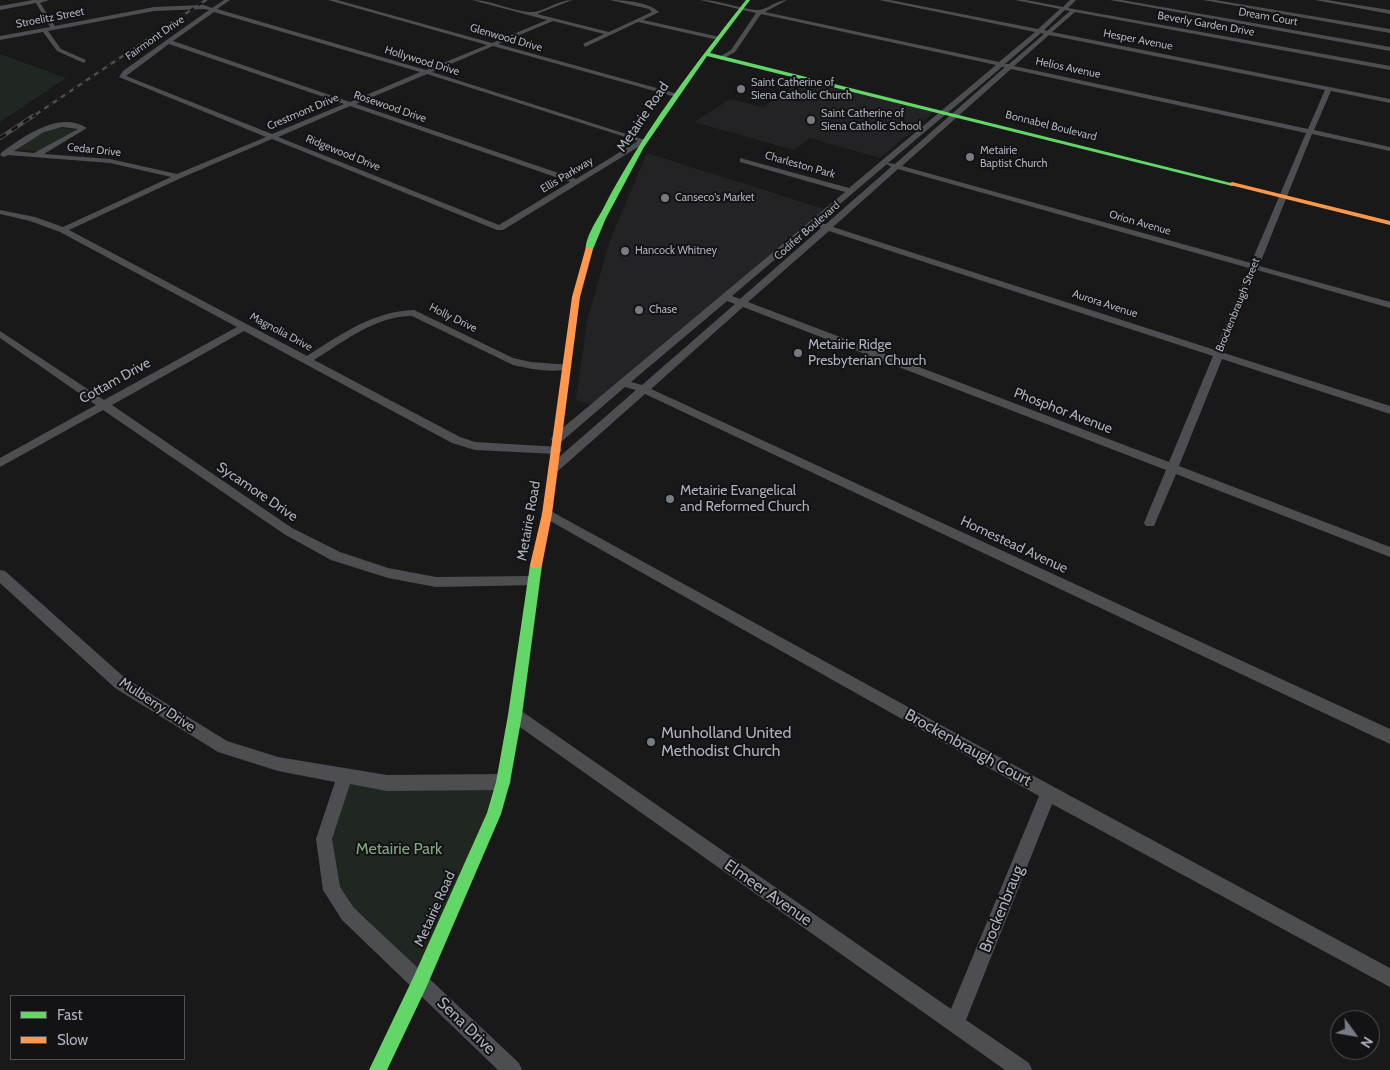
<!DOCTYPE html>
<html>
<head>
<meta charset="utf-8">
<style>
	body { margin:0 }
	#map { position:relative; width:1390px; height:1070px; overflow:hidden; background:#191919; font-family:Cabin,sans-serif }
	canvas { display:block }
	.legend { position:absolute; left:10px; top:995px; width:175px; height:65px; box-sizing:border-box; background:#131315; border:1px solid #4f5257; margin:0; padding:6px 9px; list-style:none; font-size:15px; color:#aab0ba }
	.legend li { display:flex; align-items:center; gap:10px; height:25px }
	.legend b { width:25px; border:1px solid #4f5257 }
	.north { position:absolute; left:1330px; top:1010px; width:50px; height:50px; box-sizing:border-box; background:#131315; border:1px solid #4f5257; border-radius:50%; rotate:122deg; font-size:14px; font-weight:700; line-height:20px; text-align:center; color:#aab0ba }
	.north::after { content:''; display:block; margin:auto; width:18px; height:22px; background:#777b82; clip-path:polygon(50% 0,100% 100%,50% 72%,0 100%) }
</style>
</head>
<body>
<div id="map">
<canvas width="1390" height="1070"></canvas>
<ul class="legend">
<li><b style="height:6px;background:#63d668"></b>Fast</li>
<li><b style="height:6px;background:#ff974d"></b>Slow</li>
</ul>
<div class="north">N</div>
</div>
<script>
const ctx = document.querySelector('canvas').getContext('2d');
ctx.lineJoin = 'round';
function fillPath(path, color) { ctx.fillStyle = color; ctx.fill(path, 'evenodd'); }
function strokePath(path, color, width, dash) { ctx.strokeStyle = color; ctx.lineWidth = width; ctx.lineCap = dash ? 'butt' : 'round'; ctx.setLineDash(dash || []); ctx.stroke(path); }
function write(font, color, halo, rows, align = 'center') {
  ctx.font = font + ' Cabin,sans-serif'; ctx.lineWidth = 4; ctx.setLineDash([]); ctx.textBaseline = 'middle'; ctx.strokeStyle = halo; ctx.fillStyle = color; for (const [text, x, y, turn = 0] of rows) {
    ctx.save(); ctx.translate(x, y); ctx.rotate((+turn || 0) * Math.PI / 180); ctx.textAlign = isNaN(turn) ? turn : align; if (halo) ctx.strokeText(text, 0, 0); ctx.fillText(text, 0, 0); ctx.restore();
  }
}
fillPath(new Path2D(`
	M 803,80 L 934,112 L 880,158 L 810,138 L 794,150 L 694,122 L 730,99 L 763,107 Z
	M 647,153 L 824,209 L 595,402 L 587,404 L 576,400 L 587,321 L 610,240 Z`), '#232325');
fillPath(new Path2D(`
	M 0,54 L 66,78 L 0,122 Z
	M 54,127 L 78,130 L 41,151 L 13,150 Z
	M 345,776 L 503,782 L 420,982 L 367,919 L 337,897 L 324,839 Z`), '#1f2720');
fillPath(new Path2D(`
	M 33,0 L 49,0 L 40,3 L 55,26 L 154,7 L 204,5 L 212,8 L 224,0 L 230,0 L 217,9 L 426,70 L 487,45 L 328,0 L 337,0 L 492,43 L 547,20 L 472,0 C 492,0 511,11 530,12 C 543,13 557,0 572,0 L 537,14 L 609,32 L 652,12 L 649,9 L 610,0 C 625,0 648,2 659,12 L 643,20 L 720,37 L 718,40 L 638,22 L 585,47 L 583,44 L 604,34 L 553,21 L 498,44 L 678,94 L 678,96 L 676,97 L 493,46 L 432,72 L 648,141 L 503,230 L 497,230 L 272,139 L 181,178 L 69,230 L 307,356 C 340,335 373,311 414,310 L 513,358 L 531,362 L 570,365 L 570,369 C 552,373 530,369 513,365 L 412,316 C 375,316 345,341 314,360 L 460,437 L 475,442 L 560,447 L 562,450 L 560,453 L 556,454 L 475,450 L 452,443 L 244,331 L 112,405 L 292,528 L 340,552 L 388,568 L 436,577 L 533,576 L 538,577 L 540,581 L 538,585 L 436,587 L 388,578 L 331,560 L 284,534 L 103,410 L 0,467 L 0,458 L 96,405 L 0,338 L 0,331 L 104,400 L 237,327 L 60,232 L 30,221 L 0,214 L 0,210 L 35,217 L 63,227 L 171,177 L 110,163 L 8,155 L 4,157 L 0,155 L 1,153 C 23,137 59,110 87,128 L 44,154 L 110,159 L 177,174 L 266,137 L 119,77 L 123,71 L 209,10 L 204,9 L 154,11 L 48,31 L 61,49 L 86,60 L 84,63 L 57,51 L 43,32 L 0,40 L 0,36 L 50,27 L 36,3 L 0,10 L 0,6 ZM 214,12 L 420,72 L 350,102 L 173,41 ZM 169,44 L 344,104 L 272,134 L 126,76 ZM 427,74 L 638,141 L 576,179 L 356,104 ZM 350,106 L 570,182 L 499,225 L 278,137 ZM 62,127 L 78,129 L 34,153 L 14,151 L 44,132 Z
	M 700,0 C 720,0 737,8 756,10 C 766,11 776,0 787,0 L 765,12 L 999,62 L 1035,32 L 879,0 L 890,0 L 1038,29 L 1060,9 L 1015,0 L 1026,0 L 1063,7 L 1070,0 L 1076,0 L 1068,8 L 1390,66 L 1390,70 L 1075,12 L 1052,32 L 1390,99 L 1390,103 L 1331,91 L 1314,130 L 1390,147 L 1390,151 L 1312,134 L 1259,266 L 1390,302 L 1390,308 L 1257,270 L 1224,353 L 1390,406 L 1390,414 L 1222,359 L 1179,466 L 1390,547 L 1390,557 L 1176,474 L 1154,526 L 1146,526 L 1144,523 L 1166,470 L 743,307 L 651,389 L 1390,729 L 1390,744 L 645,394 L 558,471 L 550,471 L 548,468 L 550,465 L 636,390 L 625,387 L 561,442 L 553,442 L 551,439 L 553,436 L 845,192 L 740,162 L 740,158 L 849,188 L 996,65 L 761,14 L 735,52 L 721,60 L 719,57 L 731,50 L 756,13 ZM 1065,10 L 1070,11 L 1047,31 L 1044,30 ZM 1041,33 L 1044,34 L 1009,64 L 1005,64 ZM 1049,35 L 1325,90 L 1308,129 L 1014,66 ZM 1002,67 L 1005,67 L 895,164 L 888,163 ZM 1011,69 L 1306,133 L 1251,263 L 902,166 ZM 887,164 L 891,167 L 826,224 L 820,224 L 819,226 L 821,228 L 740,299 L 732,296 ZM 898,169 L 1249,268 L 1215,350 L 833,227 ZM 829,231 L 1213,356 L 1169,462 L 748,302 ZM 727,301 L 735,304 L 642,385 L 631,382 Z
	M 1110,0 L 1122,0 L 1390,47 L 1390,51 Z
	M 1203,0 L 1215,0 L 1390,29 L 1390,33 Z
	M 1315,0 L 1327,0 L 1390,10 L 1390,14 Z
	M 547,509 L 1054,787 L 1390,968 L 1390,987 L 1052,804 L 966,1020 L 1029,1063 L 1032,1070 L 1005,1070 L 510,720 L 508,715 L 510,710 L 515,708 L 520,710 L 951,1009 L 1039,796 L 543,517 L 541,514 L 543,511 Z
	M 0,570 L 5,571 L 125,678 L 227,741 L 278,757 L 387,775 L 503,774 L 509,777 L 511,782 L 509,787 L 503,790 L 387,791 L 350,784 L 332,839 L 340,887 L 354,908 L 519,1063 L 522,1070 L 498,1070 L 342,920 L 323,890 L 316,839 L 335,782 L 278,771 L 218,752 L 115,688 L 0,583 Z`), '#4d4e52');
fillPath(new Path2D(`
	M 746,0 L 750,0 L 710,53 L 1235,184 L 1232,186 L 707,56 L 644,147 L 606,218 L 593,249 L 586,251 C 584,239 597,220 603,209 C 642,133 693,67 746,0 Z
	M 536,560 L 540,562 L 542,565 L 522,715 L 510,782 L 501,814 L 426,988 L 387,1070 L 369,1070 L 414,976 L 487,813 L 496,782 L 508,715 L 530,565 L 532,562 Z`), '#63d668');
fillPath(new Path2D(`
	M 1232,182 L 1390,221 L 1390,225 L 1230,185 L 1229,184 Z
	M 586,247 L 593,249 L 580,297 L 552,514 L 542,565 L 540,568 L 532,568 L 530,565 L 542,514 L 572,297 Z`), '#ff974d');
const railFar1 = new Path2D(`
	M 32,117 L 206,0`);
const rail = new Path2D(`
	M 0,138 L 33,116`);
strokePath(railFar1, '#4d4e51', 2.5);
strokePath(rail, '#4d4e51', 4);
strokePath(railFar1, '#131315', 2, [5]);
strokePath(rail, '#131315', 2.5, [7]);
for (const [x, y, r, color] of [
	[741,89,5,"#777b82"],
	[811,120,5,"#777b82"],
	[970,157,5,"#777b82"],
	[665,198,5,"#777b82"],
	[625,251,5,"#777b82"],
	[639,310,5,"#777b82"],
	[798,353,5,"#777b82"],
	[670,499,5,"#777b82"],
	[651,742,5,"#777b82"]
]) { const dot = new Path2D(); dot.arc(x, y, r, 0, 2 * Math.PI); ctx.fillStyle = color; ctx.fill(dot); strokePath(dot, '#131315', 2); }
write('11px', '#aab0ba', '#131315', [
	["Dream Court",1268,17,10],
	["Stroelitz Street",50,18,-11],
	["Beverly Garden Drive",1206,24,10],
	["Fairmont Drive",155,38,-35],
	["Glenwood Drive",506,38,16],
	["Hesper Avenue",1138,40,11],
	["Hollywood Drive",422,61,17],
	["Helios Avenue",1068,68,12],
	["Rosewood Drive",390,107,19],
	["Crestmont Drive",303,112,-23],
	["Bonnabel Boulevard",1051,126,14],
	["Cedar Drive",94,150,6],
	["Ridgewood Drive",343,153,22],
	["Charleston Park",800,165,16],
	["Ellis Parkway",567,175,-31],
	["Orion Avenue",1140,223,16],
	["Codifer Boulevard",807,231,-41],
	["Aurora Avenue",1105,304,18],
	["Brockenbraugh Street",1238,305,-68],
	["Holly Drive",453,318,26],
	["Magnolia Drive",281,332,28]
]);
write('11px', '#aab0ba', '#131315', [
	["Saint Catherine of",751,83],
	["Siena Catholic Church",751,96],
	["Saint Catherine of",821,114],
	["Siena Catholic School",821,127],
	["Metairie",980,151],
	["Baptist Church",980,164],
	["Canseco's Market",675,198],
	["Hancock Whitney",635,251],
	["Chase",649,310]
], 'left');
write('14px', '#aab0ba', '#131315', [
	["Metairie Road",643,117,-56],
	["Cottam Drive",115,381,-29],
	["Phosphor Avenue",1063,411,21],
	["Sycamore Drive",257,492,34],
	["Metairie Road",529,521,-80],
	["Homestead Avenue",1014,545,25],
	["Mulberry Drive",157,705,33],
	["Metairie Road",435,909,-66]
]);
write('14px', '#aab0ba', '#131315', [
	["Metairie Ridge",808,345],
	["Presbyterian Church",808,361],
	["Metairie Evangelical",680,491],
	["and Reformed Church",680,507]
], 'left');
write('16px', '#aab0ba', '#131315', [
	["Munholland United",661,733],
	["Methodist Church",661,751]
], 'left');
write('16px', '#aab0ba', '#131315', [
	["Brockenbraugh Court",968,748,29],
	["Elmeer Avenue",768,893,35],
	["Brockenbraug",1002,909,-68],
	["Sena Drive",466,1026,44]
]);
write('16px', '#81a582', '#131315', [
	["Metairie Park",399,849]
]);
</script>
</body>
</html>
